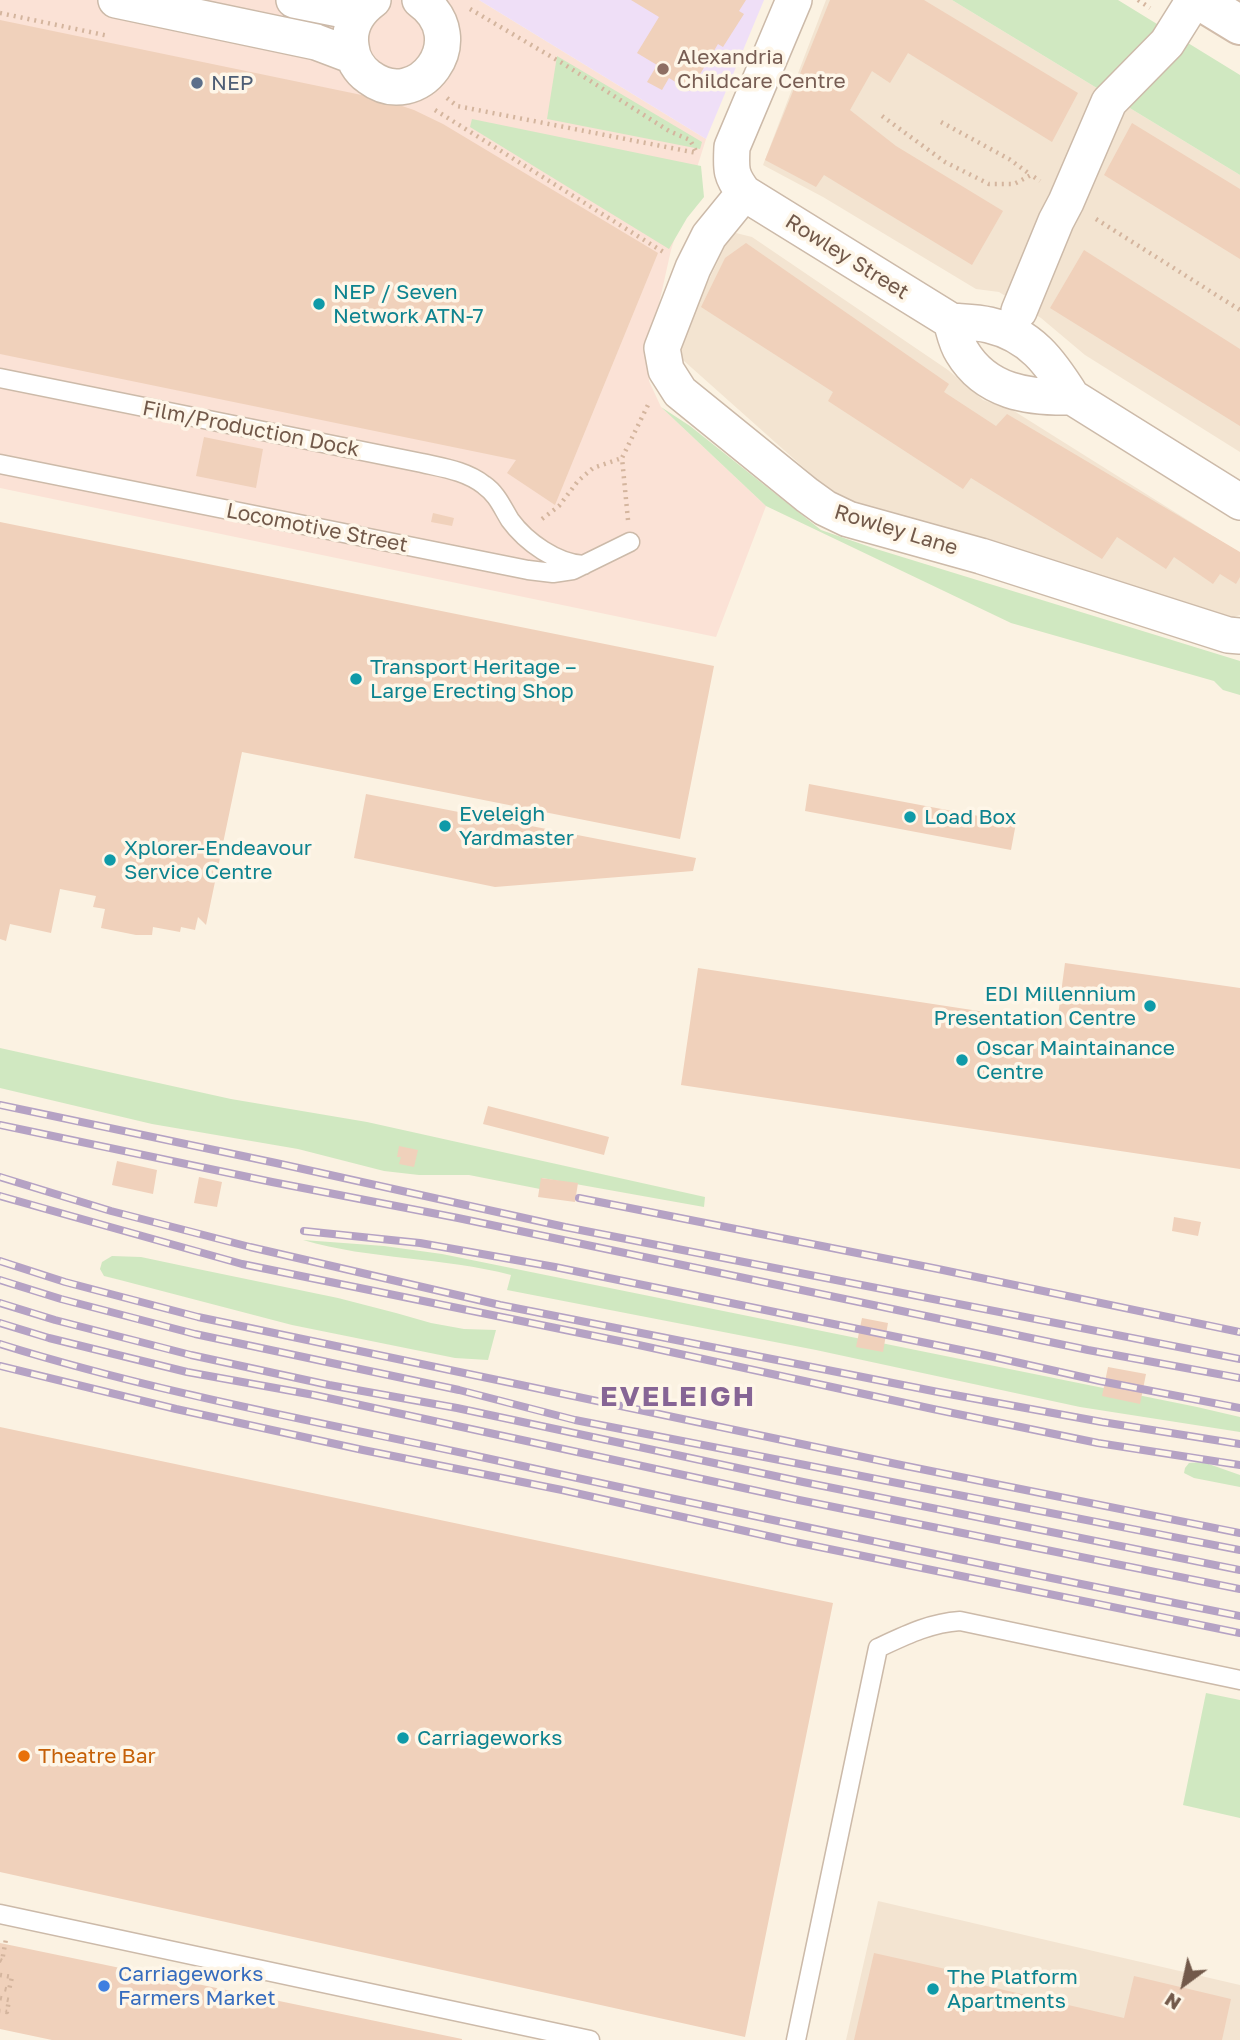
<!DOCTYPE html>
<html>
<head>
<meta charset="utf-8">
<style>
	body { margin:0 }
	#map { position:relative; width:1240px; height:2040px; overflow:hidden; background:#fbf2e2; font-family:"Golos Text",sans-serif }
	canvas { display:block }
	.north { position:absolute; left:1149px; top:1949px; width:70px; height:70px; -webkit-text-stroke:5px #fef6e8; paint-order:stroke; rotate:213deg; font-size:19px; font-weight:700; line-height:28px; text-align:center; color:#72594a }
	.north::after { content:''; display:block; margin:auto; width:24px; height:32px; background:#72594a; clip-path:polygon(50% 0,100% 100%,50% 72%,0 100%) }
</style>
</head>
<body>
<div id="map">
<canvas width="1240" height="2040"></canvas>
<div class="north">N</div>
</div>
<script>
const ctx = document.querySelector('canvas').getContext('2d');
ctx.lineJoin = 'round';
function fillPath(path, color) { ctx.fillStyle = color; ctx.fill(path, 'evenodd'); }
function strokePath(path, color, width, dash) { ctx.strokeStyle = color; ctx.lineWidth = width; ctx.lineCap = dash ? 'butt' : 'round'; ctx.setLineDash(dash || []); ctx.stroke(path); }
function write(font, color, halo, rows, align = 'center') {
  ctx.font = font + ' "Golos Text",sans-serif'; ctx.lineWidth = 7; ctx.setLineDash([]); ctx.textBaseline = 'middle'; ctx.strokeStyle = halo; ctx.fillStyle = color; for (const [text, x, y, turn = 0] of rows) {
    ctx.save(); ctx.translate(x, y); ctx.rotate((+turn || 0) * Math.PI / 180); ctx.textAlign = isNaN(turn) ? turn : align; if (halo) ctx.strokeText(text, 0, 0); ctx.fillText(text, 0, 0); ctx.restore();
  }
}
fillPath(new Path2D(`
	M 826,0 L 952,0 L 1240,175 L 1240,452 L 1085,355 L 1041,318 L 999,292 L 976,289 L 823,197 L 763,165 Z
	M 732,232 L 752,237 L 948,370 L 983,400 L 1014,411 L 1240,553 L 1240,615 L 1230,618 L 840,500 L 674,352 Z
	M 878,1901 L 1240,1985 L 1240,2040 L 846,2040 Z`), '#f3e4d1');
fillPath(new Path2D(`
	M 0,0 L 479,0 L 706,139 L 671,250 L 648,353 L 649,381 L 661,407 L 766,506 L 716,637 L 0,488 Z`), '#fbe2d6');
fillPath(new Path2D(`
	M 479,0 L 764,0 L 706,139 Z`), '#efdff7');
fillPath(new Path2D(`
	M 952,0 L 1118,0 L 1240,75 L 1240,175 Z
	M 557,56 L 702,142 L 700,149 L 547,119 Z
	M 472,119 L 701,166 L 704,197 L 687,218 L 669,249 L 470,127 Z
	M 661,407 L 690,426 L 821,530 L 873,548 L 1240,661 L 1240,695 L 1223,690 L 1214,681 L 1011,623 L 766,506 Z
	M 0,1048 L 231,1099 L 367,1122 L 705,1197 L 704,1207 L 542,1178 L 540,1189 L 469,1175 L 419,1175 L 384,1171 L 298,1149 L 152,1124 L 0,1088 Z
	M 303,1240 L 384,1246 L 442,1254 L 1197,1407 L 1240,1417 L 1240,1432 L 1080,1407 L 816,1350 L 507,1290 L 511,1275 C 443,1257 371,1260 303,1240 Z
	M 112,1256 L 141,1257 L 193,1268 L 338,1298 L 396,1313 L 431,1323 L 464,1329 L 496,1330 L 488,1360 L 455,1358 L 292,1325 L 120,1280 L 104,1276 L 100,1269 L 102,1262 Z
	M 1203,1462 L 1240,1475 L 1240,1487 L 1194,1478 L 1184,1473 L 1185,1468 L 1189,1463 Z
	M 1206,1693 L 1240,1700 L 1240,1818 L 1183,1805 Z`), '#d0e8c1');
fillPath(new Path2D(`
	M 631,0 L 746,0 L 739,11 L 744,14 L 723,47 L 718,44 L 690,91 L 669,78 L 662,90 L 647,82 L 657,65 L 637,53 L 659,17 Z
	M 830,0 L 924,0 L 1078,93 L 1052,142 L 908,53 L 890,83 L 872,71 L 850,110 L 896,146 L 1003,211 L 972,265 L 824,175 L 816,187 L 765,160 Z
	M 0,20 L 381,99 L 414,110 L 443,124 L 658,253 L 555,505 L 507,473 L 516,460 L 0,354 Z
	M 1132,123 L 1240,189 L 1240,259 L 1104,175 Z
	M 746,243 L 949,384 L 944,392 L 996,426 L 1007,414 L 1240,552 L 1240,577 L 1236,584 L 1220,574 L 1213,584 L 1174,557 L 1166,569 L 1117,537 L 1102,559 L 971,478 L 963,489 L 828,401 L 833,392 L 701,307 L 725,258 Z
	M 1084,250 L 1240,349 L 1240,426 L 1050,308 Z
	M 204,437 L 263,449 L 256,488 L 196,476 Z
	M 433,513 L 454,518 L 452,526 L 431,522 Z
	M 0,522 L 714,666 L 680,839 L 242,752 L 206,925 L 198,917 L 195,930 L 181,927 L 180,932 L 153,927 L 152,935 L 136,935 L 101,928 L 105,909 L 93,907 L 96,896 L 60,889 L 51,933 L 10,924 L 6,941 L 0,939 Z
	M 809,784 L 1016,823 L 1011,850 L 805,811 Z
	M 366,794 L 696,858 L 693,871 L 495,887 L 354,858 Z
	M 1065,963 L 1240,988 L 1240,1169 L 681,1085 L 698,968 L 1057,1023 Z
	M 488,1106 L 609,1137 L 604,1155 L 483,1124 Z
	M 399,1146 L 418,1150 L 414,1167 L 399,1164 L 401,1157 L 397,1157 Z
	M 117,1161 L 157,1170 L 153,1194 L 112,1185 Z
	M 199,1177 L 222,1182 L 217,1207 L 194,1203 Z
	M 541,1178 L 578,1183 L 575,1202 L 538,1197 Z
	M 1174,1217 L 1201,1222 L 1198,1236 L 1172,1231 Z
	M 862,1318 L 888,1323 L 883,1352 L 856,1347 Z
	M 1108,1367 L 1146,1374 L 1140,1404 L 1102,1396 Z
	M 0,1427 L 833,1603 L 745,2037 L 0,1872 Z
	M 0,1943 L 462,2039 L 462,2040 L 52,2040 L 0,2029 Z
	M 874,1953 L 959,1972 L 957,1979 L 1124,2018 L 1134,1976 L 1231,1999 L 1222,2040 L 854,2040 Z`), '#f0d1bb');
const lane = new Path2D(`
	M 0,378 L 422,463 C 444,468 466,471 484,485 C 497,494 502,507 510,520 C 526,542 557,564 584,565
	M 0,464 L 528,570 L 553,573 L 573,570 L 630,542
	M 0,1914 L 590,2040
	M 796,2040 L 878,1648 C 906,1635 930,1623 960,1621 L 1240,1680`);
const street = new Path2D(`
	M 116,0 L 316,42 L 353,56
	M 294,0 L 359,13
	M 373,0 C 358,11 348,27 351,46 C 352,58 359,70 369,77 C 418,114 475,39 420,0
	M 794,0 L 732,147 C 731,169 730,175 744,193 L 951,321 C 963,322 977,322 989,325 C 1031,335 1050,362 1072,397 L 1240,502
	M 744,193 L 709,236 L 693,268 L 662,348 L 666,370 L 680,392 L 807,495 L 825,508 L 848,519 L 981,556 L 1228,635 L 1240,636
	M 1019,311 L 1056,221 L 1066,202 L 1109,102 L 1167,43 L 1194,0
	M 951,321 C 954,331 956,343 962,352 C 986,392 1028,398 1072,397`);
const secondary = new Path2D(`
	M 1199,0 L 1240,25`);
strokePath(lane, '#ccbaa9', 21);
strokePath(street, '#ccbaa9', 38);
strokePath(secondary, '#d1bcaa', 42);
strokePath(new Path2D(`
	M 1138,0 L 1150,8
	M 470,9 L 562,63 L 669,131 L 690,140 L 697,153
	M 0,13 L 109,36
	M 447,98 L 457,106 L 697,153
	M 435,110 L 665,253
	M 882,116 L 945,162 L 989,184 L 1014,184 L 1031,175 L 1040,181
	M 941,122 L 1009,159 L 1031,175
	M 1096,219 L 1240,310
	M 542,519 L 559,506 L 578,481 L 593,468 L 622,458
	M 628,520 L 622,458 L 648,405
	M 0,1960 L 2,1961 L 6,1939
	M 0,1975 L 12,1977 L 9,1990 L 0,1988
	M 0,1998 L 9,2000 L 7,2012 L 0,2011`), '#d4b59e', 4.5, [2, 5]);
strokePath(lane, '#fff', 18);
strokePath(street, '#fff', 35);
strokePath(secondary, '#fff', 38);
const rail = new Path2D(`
	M 0,1105 L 276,1163 L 565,1227 L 1240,1359
	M 0,1125 L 272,1182 L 458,1218 L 1088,1350 L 1240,1378
	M 0,1177 L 111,1211 L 250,1247 L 500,1305 L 938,1392 L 1102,1422 L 1240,1444
	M 0,1196 L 242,1264 L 634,1344 L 933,1409 L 1098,1443 L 1240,1465
	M 579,1198 L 938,1269 L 1240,1332
	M 304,1231 L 420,1243 L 555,1267 L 980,1354 L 1100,1381 L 1240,1408
	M 0,1261 L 65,1282 L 198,1317 L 901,1465 L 1240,1533
	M 0,1280 L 61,1299 L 195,1334 L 459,1390 L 575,1420 L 1240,1550
	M 0,1303 L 55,1320 L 191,1355 L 329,1385 L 457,1408 L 803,1482 L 1240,1570
	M 0,1323 L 49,1338 L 187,1372 L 314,1395 L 799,1500 L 1240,1589
	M 0,1344 C 154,1392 314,1421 472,1455 C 727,1511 983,1565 1240,1616
	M 0,1366 L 176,1409 L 363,1450 L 562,1490 L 790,1541 L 1240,1633`);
strokePath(rail, '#b5a2c4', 8);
strokePath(rail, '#fef6e8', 5, [16]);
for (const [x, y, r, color] of [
	[663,69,7,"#8d6e63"],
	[197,83,7,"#5c6f8a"],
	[319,304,7,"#0f9aa8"],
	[356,679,7,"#0f9aa8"],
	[910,817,7,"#0f9aa8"],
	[445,826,7,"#0f9aa8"],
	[110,860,7,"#0f9aa8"],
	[1150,1006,7,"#0f9aa8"],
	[962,1060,7,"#0f9aa8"],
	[403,1738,7,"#0f9aa8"],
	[24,1756,7,"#e8710a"],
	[104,1986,7,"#3f7fe0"],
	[933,1989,7,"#0f9aa8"]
]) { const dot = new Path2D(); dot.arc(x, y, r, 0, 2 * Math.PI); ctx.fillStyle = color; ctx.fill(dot); strokePath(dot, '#fef6e8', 2.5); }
write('21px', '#785e54', '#fef6e8', [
	["Alexandria",677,57],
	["Childcare Centre",677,81]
], 'left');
write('21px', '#4e5e75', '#fef6e8', [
	["NEP",211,83]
], 'left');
write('21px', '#72594a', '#fef6e8', [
	["Rowley Street",847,257,32],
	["Film/Production Dock",251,429,11],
	["Locomotive Street",317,528,11],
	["Rowley Lane",896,530,17]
]);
write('21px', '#0d838f', '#fef6e8', [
	["NEP / Seven",333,292],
	["Network ATN-7",333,316],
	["Transport Heritage –",370,667],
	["Large Erecting Shop",370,691],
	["Eveleigh",459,814],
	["Yardmaster",459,838],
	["Load Box",924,817],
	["Xplorer-Endeavour",124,848],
	["Service Centre",124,872],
	["EDI Millennium",1136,994,"right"],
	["Presentation Centre",1136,1018,"right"],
	["Oscar Maintainance",976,1048],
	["Centre",976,1072],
	["Carriageworks",417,1738],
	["The Platform",947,1977],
	["Apartments",947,2001]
], 'left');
write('21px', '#c56008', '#fef6e8', [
	["Theatre Bar",38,1756]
], 'left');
write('21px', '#366cbe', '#fef6e8', [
	["Carriageworks",118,1974],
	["Farmers Market",118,1998]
], 'left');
ctx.letterSpacing = '2px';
write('bold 28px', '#866595', '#fef6e8', [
	["EVELEIGH",678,1397]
]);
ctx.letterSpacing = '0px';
</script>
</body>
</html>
